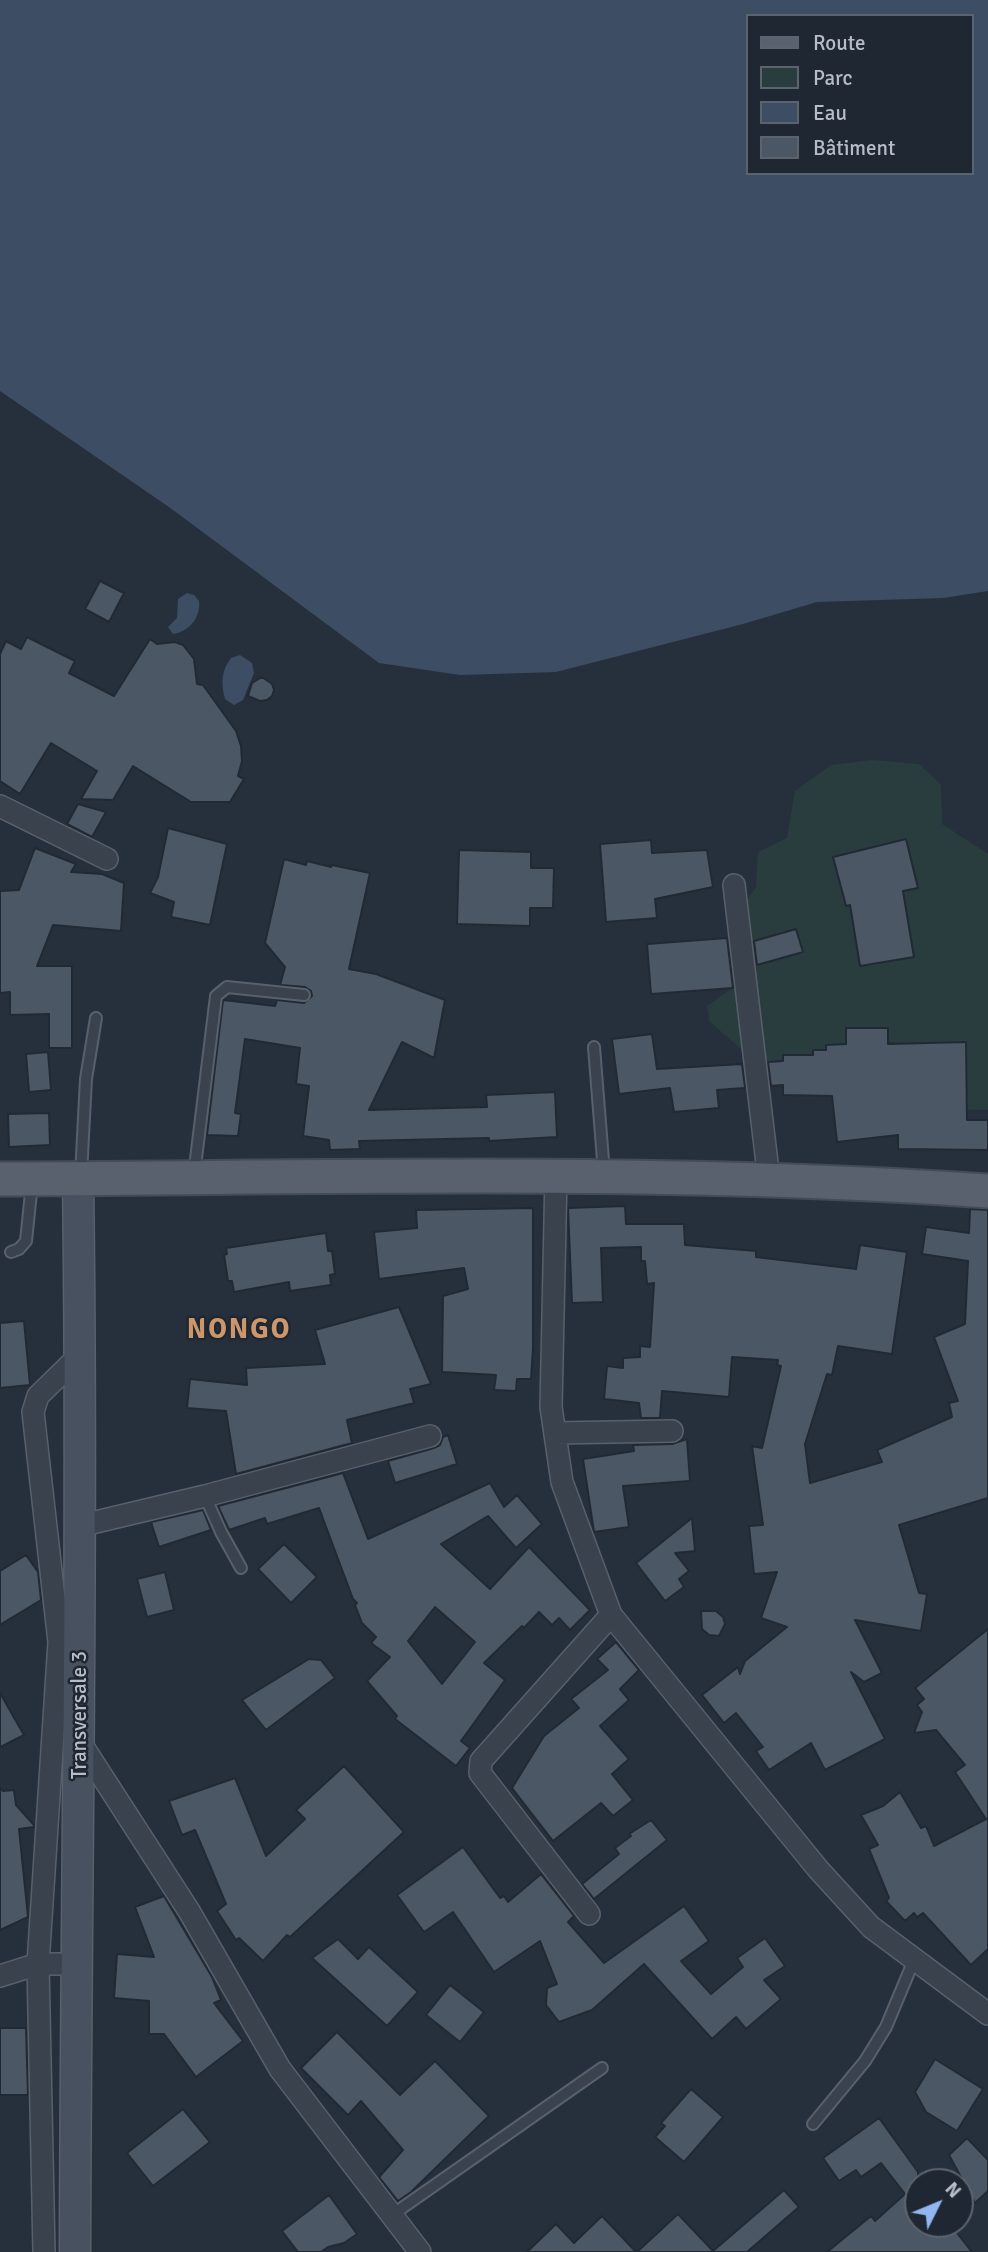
<!DOCTYPE html>
<html>
<head>
<meta charset="utf-8">
<style>
	body { margin:0 }
	#map { position:relative; width:988px; height:2252px; overflow:hidden; background:#26303d; font-family:Signika,sans-serif }
	canvas { display:block }
	.legend { position:absolute; left:746px; top:14px; width:228px; height:161px; box-sizing:border-box; background:#1f2732; border:2px solid #5b636e; margin:0; padding:9px 12px; list-style:none; font-size:21px; color:#b6bdc8 }
	.legend li { display:flex; align-items:center; gap:14px; height:35px }
	.legend b { width:35px; border:2px solid #5b636e }
	.north { position:absolute; left:904px; top:2168px; width:70px; height:70px; box-sizing:border-box; background:#1f2732; border:2px solid #5b636e; border-radius:50%; rotate:47deg; font-size:19px; font-weight:700; line-height:28px; text-align:center; color:#b6bdc8 }
	.north::after { content:''; display:block; margin:auto; width:24px; height:32px; background:#92b6f1; clip-path:polygon(50% 0,100% 100%,50% 72%,0 100%) }
</style>
</head>
<body>
<div id="map">
<canvas width="988" height="2252"></canvas>
<ul class="legend">
<li><b style="height:9px;background:#58616d"></b>Route</li>
<li><b style="height:19px;background:#293d3f"></b>Parc</li>
<li><b style="height:19px;background:#3d4d64"></b>Eau</li>
<li><b style="height:19px;background:#4c5765"></b>Bâtiment</li>
</ul>
<div class="north">N</div>
</div>
<script>
const ctx = document.querySelector('canvas').getContext('2d');
ctx.lineJoin = 'round';
function fillPath(path, color) { ctx.fillStyle = color; ctx.fill(path, 'evenodd'); }
function strokePath(path, color, width, dash) { ctx.strokeStyle = color; ctx.lineWidth = width; ctx.lineCap = dash ? 'butt' : 'round'; ctx.setLineDash(dash || []); ctx.stroke(path); }
function write(font, color, halo, rows, align = 'center') {
  ctx.font = font + ' Signika,sans-serif'; ctx.lineWidth = 5; ctx.setLineDash([]); ctx.textBaseline = 'middle'; ctx.strokeStyle = halo; ctx.fillStyle = color; for (const [text, x, y, turn = 0] of rows) {
    ctx.save(); ctx.translate(x, y); ctx.rotate((+turn || 0) * Math.PI / 180); ctx.textAlign = isNaN(turn) ? turn : align; if (halo) ctx.strokeText(text, 0, 0); ctx.fillText(text, 0, 0); ctx.restore();
  }
}
fillPath(new Path2D(`
	M 872,760 L 919,764 L 941,785 L 942,824 L 988,854 L 988,1110 L 944,1109 L 932,1053 L 874,1037 L 781,1069 L 753,1059 L 710,1022 L 707,1006 L 738,984 L 740,908 L 756,888 L 758,852 L 787,838 L 795,791 L 831,765 Z`), '#293d3f');
fillPath(new Path2D(`
	M 0,0 L 988,0 L 988,591 L 943,598 L 817,602 L 743,624 L 556,672 L 460,675 L 379,663 L 169,507 L 0,391 ZM 748,16 L 972,16 L 972,173 L 748,173 Z
	M 187,593 L 194,595 L 199,601 C 201,617 189,632 173,634 L 168,627 L 177,618 L 178,599 Z
	M 240,655 L 252,663 L 254,673 L 243,700 L 234,705 L 225,699 C 221,684 221,671 231,658 Z`), '#3d4d64');
const building = new Path2D(`
	M 100,581 L 124,593 L 109,622 L 85,609 Z
	M 27,637 L 75,661 L 69,673 L 114,696 L 150,639 L 157,644 L 175,642 L 183,645 L 194,659 L 197,684 L 203,685 L 236,731 L 241,746 L 242,761 L 238,776 L 244,779 L 230,802 L 191,802 L 133,766 L 113,800 L 81,799 L 97,771 L 51,743 L 20,794 L 0,781 L 0,654 L 6,641 L 21,649 Z
	M 262,677 L 272,684 L 274,690 L 272,696 L 267,700 L 260,701 L 248,696 L 252,683 Z
	M 78,804 L 106,812 L 92,837 L 67,824 Z
	M 168,828 L 227,844 L 210,925 L 171,917 L 174,902 L 150,893 L 158,877 Z
	M 906,839 L 918,888 L 903,891 L 914,957 L 860,966 L 850,905 L 846,906 L 833,857 Z
	M 651,840 L 652,853 L 707,850 L 713,887 L 655,899 L 657,918 L 606,922 L 600,844 Z
	M 35,848 L 76,864 L 71,872 L 102,874 L 124,883 L 121,931 L 53,925 L 37,966 L 72,966 L 72,1048 L 49,1048 L 49,1014 L 10,1015 L 10,992 L 0,993 L 0,891 L 19,890 Z
	M 459,850 L 531,852 L 531,868 L 554,868 L 553,908 L 530,908 L 530,926 L 457,924 Z
	M 284,859 L 306,865 L 307,861 L 331,867 L 332,865 L 370,873 L 349,969 L 376,974 L 445,1000 L 434,1058 L 402,1042 L 369,1110 L 487,1107 L 486,1095 L 555,1092 L 557,1137 L 489,1141 L 489,1138 L 359,1141 L 360,1149 L 330,1150 L 329,1140 L 303,1136 L 309,1086 L 296,1084 L 300,1048 L 245,1039 L 235,1113 L 241,1114 L 238,1136 L 207,1135 L 223,1000 L 275,1006 L 277,1000 L 304,1003 L 312,996 L 311,991 L 305,987 L 280,985 L 285,967 L 265,943 Z
	M 796,929 L 803,952 L 757,965 L 754,941 Z
	M 727,938 L 733,988 L 651,994 L 647,944 Z
	M 846,1028 L 888,1028 L 888,1044 L 966,1042 L 967,1120 L 988,1120 L 988,1150 L 898,1149 L 898,1135 L 837,1142 L 832,1096 L 783,1095 L 783,1085 L 771,1086 L 768,1062 L 783,1061 L 783,1055 L 813,1055 L 813,1050 L 826,1050 L 826,1045 L 846,1044 Z
	M 652,1034 L 657,1069 L 742,1064 L 745,1088 L 717,1090 L 719,1108 L 674,1112 L 670,1088 L 619,1094 L 612,1039 Z
	M 48,1052 L 51,1090 L 29,1092 L 26,1054 Z
	M 49,1113 L 50,1145 L 9,1147 L 8,1114 Z
	M 625,1206 L 626,1224 L 684,1224 L 685,1245 L 756,1251 L 756,1257 L 856,1269 L 860,1245 L 907,1252 L 892,1354 L 838,1346 L 832,1375 L 827,1374 L 805,1444 L 810,1483 L 882,1462 L 877,1450 L 952,1417 L 949,1403 L 958,1401 L 934,1337 L 965,1324 L 968,1261 L 922,1254 L 926,1227 L 969,1233 L 970,1209 L 988,1210 L 988,1498 L 899,1525 L 919,1593 L 927,1594 L 921,1631 L 855,1620 L 882,1673 L 864,1682 L 851,1672 L 885,1739 L 825,1770 L 811,1743 L 769,1770 L 756,1751 L 763,1747 L 736,1713 L 724,1723 L 702,1695 L 738,1667 L 740,1674 L 745,1661 L 787,1627 L 761,1618 L 777,1572 L 754,1574 L 749,1526 L 763,1525 L 752,1446 L 762,1448 L 781,1366 L 777,1365 L 778,1360 L 732,1357 L 729,1397 L 662,1391 L 660,1418 L 641,1418 L 639,1403 L 604,1399 L 607,1366 L 623,1368 L 623,1358 L 640,1357 L 640,1346 L 650,1347 L 654,1283 L 647,1284 L 645,1261 L 641,1261 L 641,1247 L 601,1248 L 603,1302 L 572,1303 L 568,1208 Z
	M 533,1208 L 533,1348 L 531,1379 L 517,1379 L 516,1391 L 494,1390 L 496,1375 L 442,1372 L 443,1296 L 468,1289 L 464,1268 L 379,1279 L 374,1232 L 417,1228 L 416,1210 Z
	M 326,1233 L 328,1251 L 332,1251 L 335,1274 L 330,1275 L 331,1285 L 290,1291 L 289,1282 L 234,1292 L 232,1281 L 228,1281 L 224,1255 L 227,1254 L 226,1248 Z
	M 399,1307 L 431,1384 L 410,1389 L 414,1403 L 347,1420 L 352,1443 L 236,1474 L 226,1411 L 187,1408 L 190,1379 L 247,1385 L 246,1368 L 325,1364 L 315,1330 Z
	M 24,1321 L 30,1385 L 0,1388 L 0,1323 Z
	M 448,1435 L 457,1464 L 395,1483 L 388,1461 L 434,1448 L 440,1445 L 443,1437 Z
	M 687,1439 L 690,1481 L 623,1486 L 629,1527 L 594,1532 L 583,1459 L 634,1451 L 633,1445 L 672,1444 Z
	M 343,1473 L 368,1539 L 490,1483 L 504,1507 L 517,1495 L 542,1524 L 516,1548 L 488,1516 L 441,1544 L 490,1589 L 529,1547 L 590,1610 L 570,1630 L 559,1618 L 552,1625 L 539,1612 L 524,1628 L 522,1626 L 484,1663 L 505,1680 L 461,1741 L 470,1748 L 456,1766 L 395,1719 L 397,1716 L 367,1681 L 390,1657 L 371,1643 L 376,1637 L 362,1623 L 355,1605 L 357,1603 L 353,1599 L 319,1508 L 267,1524 L 265,1518 L 229,1530 L 218,1506 ZM 435,1607 L 475,1642 L 442,1684 L 408,1641 Z
	M 203,1510 L 211,1530 L 159,1547 L 151,1522 Z
	M 692,1518 L 695,1551 L 675,1553 L 689,1571 L 679,1579 L 684,1587 L 665,1601 L 636,1563 Z
	M 284,1544 L 317,1577 L 291,1603 L 258,1569 Z
	M 26,1555 L 38,1572 L 41,1600 L 0,1625 L 0,1571 Z
	M 165,1572 L 174,1610 L 147,1617 L 137,1579 Z
	M 701,1611 L 716,1611 L 723,1617 L 725,1624 L 719,1636 L 709,1635 L 702,1629 Z
	M 988,1629 L 988,1949 L 971,1965 L 923,1913 L 917,1917 L 914,1913 L 905,1921 L 886,1901 L 889,1898 L 869,1849 L 878,1845 L 861,1815 L 883,1806 L 900,1792 L 921,1828 L 926,1826 L 934,1846 L 986,1819 L 955,1772 L 965,1765 L 936,1730 L 914,1733 L 922,1712 L 917,1705 L 924,1699 L 915,1688 Z
	M 616,1642 L 639,1670 L 620,1689 L 629,1700 L 600,1726 L 629,1759 L 612,1774 L 633,1800 L 613,1816 L 601,1803 L 553,1841 L 512,1788 L 544,1736 L 579,1708 L 571,1699 L 608,1670 L 597,1659 Z
	M 309,1659 L 321,1660 L 335,1678 L 266,1730 L 242,1700 Z
	M 0,1693 L 24,1735 L 0,1747 Z
	M 344,1766 L 404,1832 L 290,1937 L 287,1935 L 263,1961 L 239,1938 L 236,1940 L 217,1911 L 226,1904 L 195,1830 L 182,1835 L 169,1801 L 235,1778 L 266,1856 L 305,1819 L 296,1810 Z
	M 0,1788 L 3,1791 L 14,1790 L 16,1805 L 34,1825 L 34,1827 L 19,1829 L 28,1917 L 0,1930 Z
	M 651,1820 L 667,1840 L 594,1899 L 582,1884 L 619,1854 L 615,1848 L 631,1836 L 629,1834 Z
	M 463,1847 L 500,1898 L 504,1896 L 508,1902 L 541,1874 L 574,1916 L 568,1922 L 604,1963 L 684,1906 L 709,1941 L 681,1961 L 711,1994 L 743,1967 L 737,1958 L 765,1938 L 785,1966 L 764,1980 L 781,1999 L 746,2029 L 736,2017 L 712,2039 L 644,1964 L 592,2010 L 559,2022 L 546,2005 L 547,1988 L 557,1984 L 540,1941 L 494,1972 L 453,1912 L 424,1932 L 397,1895 Z
	M 164,1896 L 212,1977 L 221,2000 L 214,2003 L 243,2041 L 196,2077 L 164,2034 L 149,2034 L 149,2001 L 114,1998 L 117,1954 L 154,1957 L 135,1907 Z
	M 338,1939 L 358,1959 L 369,1947 L 418,1992 L 387,2026 L 312,1958 Z
	M 450,1985 L 484,2012 L 460,2042 L 426,2015 Z
	M 0,2028 L 26,2028 L 28,2095 L 0,2095 Z
	M 337,2032 L 400,2095 L 435,2061 L 489,2116 L 411,2192 L 398,2201 L 379,2177 L 403,2150 L 361,2101 L 348,2115 L 301,2068 Z
	M 935,2059 L 983,2089 L 957,2131 L 926,2112 L 915,2092 Z
	M 691,2089 L 723,2117 L 684,2162 L 655,2137 L 665,2126 L 661,2123 Z
	M 183,2109 L 210,2142 L 153,2186 L 127,2153 Z
	M 879,2118 L 918,2172 L 918,2224 L 950,2224 L 972,2252 L 827,2252 L 871,2216 L 875,2221 L 905,2194 L 881,2163 L 861,2177 L 856,2170 L 839,2181 L 823,2158 Z
	M 967,2138 L 988,2160 L 988,2191 L 975,2203 L 949,2155 Z
	M 784,2190 L 799,2207 L 747,2252 L 637,2252 L 678,2214 L 713,2251 Z
	M 329,2195 L 357,2234 L 344,2243 L 328,2247 L 321,2252 L 298,2252 L 282,2231 Z
	M 602,2216 L 636,2252 L 527,2252 L 556,2224 L 574,2243 Z`);
fillPath(building, '#4c5765');
strokePath(building, '#212934', 2);
const service = new Path2D(`
	M 594,1047 L 604,1173
	M 81,1175 L 86,1079 L 96,1018
	M 194,1175 L 216,996 L 227,987 L 304,995
	M 11,1252 L 19,1249 L 26,1241 L 32,1183
	M 205,1496 L 221,1532 L 241,1568
	M 813,2124 L 865,2061 L 886,2027 L 914,1960
	M 392,2215 L 602,2068`);
const minor = new Path2D(`
	M 0,806 L 107,859
	M 734,885 L 769,1180
	M 556,1175 L 551,1407 L 562,1482 L 611,1615 L 818,1869 L 871,1927 L 988,2014
	M 555,1433 L 672,1431
	M 79,1526 L 205,1496 L 430,1436
	M 80,1742 L 189,1911 L 280,2069 L 420,2252
	M 589,1914 L 480,1773 L 481,1761 L 611,1615
	M 0,1976 L 38,1964 L 76,1964
	M 44,2252 L 38,1964 L 59,1642 L 33,1412 L 38,1396 L 80,1355`);
const secondary = new Path2D(`
	M 75,2252 C 76,1894 83,1537 78,1179`);
const primary = new Path2D(`
	M 0,1179 C 329,1178 659,1168 988,1191`);
strokePath(service, '#58606b', 14);
strokePath(minor, '#58606b', 24);
strokePath(secondary, '#58606b', 33);
strokePath(primary, '#434b56', 37);
strokePath(service, '#3a424d', 10);
strokePath(minor, '#3a424d', 21);
strokePath(secondary, '#485160', 30);
strokePath(primary, '#58616d', 33);
write('21px', '#b6bdc8', '#1f2732', [
	["Transversale 3",80,1715,-90]
]);
ctx.letterSpacing = '2px';
write('bold 28px', '#cd966b', '#1f2732', [
	["NONGO",239,1331]
]);
ctx.letterSpacing = '0px';
</script>
</body>
</html>
